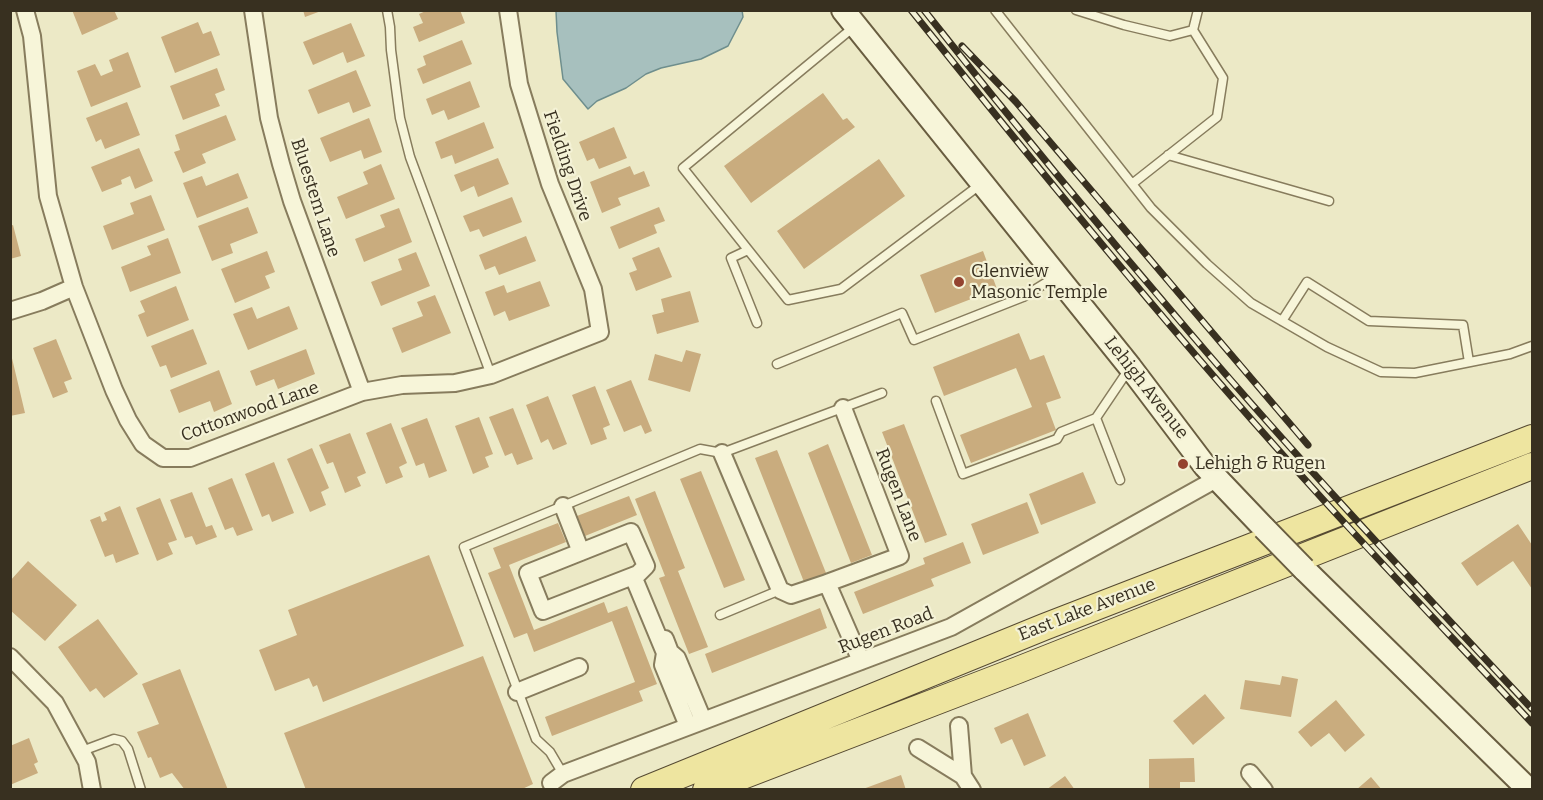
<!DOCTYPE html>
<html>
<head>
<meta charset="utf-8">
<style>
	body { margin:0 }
	#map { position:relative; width:1543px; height:800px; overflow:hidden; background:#ece9c6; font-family:Bitter,serif }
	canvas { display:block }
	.frame { position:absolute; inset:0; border:12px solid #383020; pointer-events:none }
</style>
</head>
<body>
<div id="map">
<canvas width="1543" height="800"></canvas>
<div class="frame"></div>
</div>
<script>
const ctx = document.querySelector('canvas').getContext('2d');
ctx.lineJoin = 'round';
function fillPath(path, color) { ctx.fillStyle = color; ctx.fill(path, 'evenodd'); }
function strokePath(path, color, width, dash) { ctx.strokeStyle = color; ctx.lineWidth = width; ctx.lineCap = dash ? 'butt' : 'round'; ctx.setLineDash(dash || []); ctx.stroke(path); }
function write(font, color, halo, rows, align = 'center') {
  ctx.font = font + ' Bitter,serif'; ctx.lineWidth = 4.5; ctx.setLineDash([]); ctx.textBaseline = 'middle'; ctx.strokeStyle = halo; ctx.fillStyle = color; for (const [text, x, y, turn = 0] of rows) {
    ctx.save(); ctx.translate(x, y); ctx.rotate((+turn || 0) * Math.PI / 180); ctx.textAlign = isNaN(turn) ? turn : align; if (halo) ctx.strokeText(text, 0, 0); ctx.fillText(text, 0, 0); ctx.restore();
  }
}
const water = new Path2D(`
	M 742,10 L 743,17 L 728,46 L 701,59 L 661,68 L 646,74 L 626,88 L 597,101 L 588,109 L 563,79 L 557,32 L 556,11 Z`);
fillPath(water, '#a7c0be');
strokePath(water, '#6e8e8d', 1.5);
fillPath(new Path2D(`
	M 72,10 L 114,10 L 118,19 L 82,35 Z
	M 303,10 L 321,10 L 321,11 L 305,17 Z
	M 428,10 L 460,10 L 465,23 L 419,42 L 413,27 L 423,23 L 419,14 Z
	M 198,22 L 203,34 L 211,31 L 220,55 L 175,73 L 161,37 Z
	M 351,23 L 365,56 L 347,63 L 343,52 L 313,65 L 303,42 Z
	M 462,40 L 472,64 L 423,84 L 417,69 L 426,65 L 423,56 Z
	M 128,52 L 141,87 L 91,107 L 77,71 L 95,64 L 101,76 L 113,71 L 109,60 Z
	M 217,68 L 225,90 L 215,94 L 220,106 L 183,120 L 170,86 Z
	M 356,70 L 371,106 L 353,113 L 349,102 L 318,114 L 308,90 Z
	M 470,81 L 480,107 L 448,120 L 444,110 L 432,115 L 426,99 Z
	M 823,93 L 843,120 L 847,118 L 855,127 L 751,203 L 724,166 Z
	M 127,102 L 140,135 L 105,149 L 101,139 L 96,142 L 86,118 Z
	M 226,115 L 236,140 L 202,154 L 206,163 L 183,173 L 174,152 L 180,150 L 175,135 Z
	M 369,118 L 382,152 L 364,159 L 361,150 L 330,162 L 320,138 Z
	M 484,122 L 494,148 L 455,164 L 452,155 L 441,159 L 435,142 Z
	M 614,127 L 627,158 L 599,169 L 594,158 L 587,161 L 579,142 Z
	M 139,148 L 153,181 L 135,189 L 130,176 L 121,180 L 122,184 L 102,192 L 91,167 Z
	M 498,158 L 509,184 L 478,197 L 474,186 L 461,192 L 454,175 Z
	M 879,159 L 905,196 L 804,269 L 777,231 Z
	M 381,164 L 395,199 L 346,219 L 337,197 L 368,184 L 363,172 Z
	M 630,166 L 634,175 L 644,171 L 650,186 L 618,198 L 621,205 L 602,213 L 590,182 Z
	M 238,173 L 248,198 L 197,218 L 183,183 L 202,176 L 206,186 Z
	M 151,195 L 165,230 L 112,250 L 103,226 L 134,214 L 130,203 Z
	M 512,197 L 522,222 L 483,237 L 479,229 L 470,232 L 463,216 Z
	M 248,207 L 258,233 L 230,244 L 233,253 L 212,261 L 198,226 Z
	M 659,207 L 665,221 L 654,225 L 657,233 L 619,249 L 610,227 Z
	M 399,208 L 412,242 L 364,262 L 355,239 L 385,227 L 380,215 Z
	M 13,225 L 21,256 L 10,259 L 10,226 Z
	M 526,236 L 536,261 L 499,275 L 495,266 L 485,270 L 479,255 Z
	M 168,238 L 181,273 L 130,292 L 121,267 L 151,255 L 147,246 Z
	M 659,247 L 672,277 L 636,291 L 629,273 L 637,270 L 632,258 Z
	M 267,251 L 275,272 L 265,276 L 270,288 L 235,303 L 221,269 Z
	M 983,251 L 997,289 L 935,313 L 920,275 Z
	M 416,252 L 430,286 L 381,306 L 371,282 L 402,270 L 398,259 Z
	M 540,281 L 550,306 L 509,321 L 505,311 L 494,316 L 485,292 L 504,285 L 507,293 Z
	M 176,286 L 189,320 L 147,337 L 138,315 L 145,312 L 140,301 Z
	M 690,291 L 699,322 L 657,334 L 652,315 L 664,312 L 661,299 Z
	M 435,295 L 451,333 L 402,353 L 392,328 L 423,316 L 417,302 Z
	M 289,306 L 298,329 L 248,350 L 233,314 L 252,307 L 257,319 Z
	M 193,329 L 207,364 L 171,378 L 166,365 L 160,367 L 151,346 Z
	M 1019,333 L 1030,360 L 1044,355 L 1061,398 L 1046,403 L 1056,430 L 971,463 L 960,435 L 1032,407 L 1016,368 L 944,396 L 933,367 Z
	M 56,339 L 72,379 L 64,382 L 68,392 L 53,398 L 33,348 Z
	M 306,349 L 315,374 L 278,389 L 274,379 L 256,386 L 250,371 Z
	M 686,350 L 701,354 L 690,392 L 648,380 L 655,354 L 682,362 Z
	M 11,354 L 25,413 L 10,416 L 10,355 Z
	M 219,370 L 232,404 L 214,412 L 210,401 L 179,413 L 170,390 Z
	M 631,380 L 652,431 L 645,434 L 641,425 L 624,432 L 606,390 Z
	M 595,386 L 610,425 L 603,428 L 607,439 L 591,445 L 572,395 Z
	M 548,396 L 567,444 L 553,450 L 548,439 L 541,443 L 526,405 Z
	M 513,408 L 533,459 L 517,465 L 512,453 L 505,456 L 489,417 Z
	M 479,417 L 493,454 L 485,457 L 489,467 L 473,474 L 455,426 Z
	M 427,418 L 447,471 L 429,478 L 424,463 L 416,466 L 401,428 Z
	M 391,423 L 407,463 L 399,467 L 403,477 L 386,484 L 366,433 Z
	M 904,424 L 947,535 L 925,543 L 882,432 Z
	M 350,433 L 366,473 L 357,477 L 361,486 L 345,493 L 333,462 L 327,464 L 319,445 Z
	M 828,444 L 872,555 L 851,563 L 808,453 Z
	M 312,448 L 329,488 L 321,492 L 326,505 L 310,512 L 287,459 Z
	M 777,450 L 826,573 L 804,582 L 755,458 Z
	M 274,462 L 294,513 L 272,522 L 269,514 L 262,517 L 245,474 Z
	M 701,471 L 745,580 L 724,588 L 680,479 Z
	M 1083,472 L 1096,503 L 1041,525 L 1029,494 Z
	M 232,478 L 253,530 L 237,536 L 233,527 L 225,530 L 208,488 Z
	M 655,491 L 685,568 L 678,571 L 708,647 L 689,654 L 659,578 L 665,576 L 635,499 Z
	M 192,492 L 206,527 L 212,525 L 217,537 L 196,545 L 192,536 L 185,538 L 170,500 Z
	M 629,496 L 637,515 L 585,536 L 577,516 Z
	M 160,498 L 177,540 L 168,543 L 173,554 L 157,561 L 136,508 Z
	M 1027,502 L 1039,533 L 983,555 L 971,524 Z
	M 120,506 L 139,554 L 116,563 L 113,554 L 105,557 L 90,520 L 100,516 L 102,522 L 107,520 L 104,513 Z
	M 558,523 L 566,542 L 509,565 L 534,630 L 604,602 L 608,613 L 627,606 L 657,684 L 639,691 L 643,701 L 552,736 L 545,717 L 635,682 L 612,621 L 534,652 L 527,633 L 514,638 L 488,573 L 501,568 L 493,548 Z
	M 1518,524 L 1532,545 L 1532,589 L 1513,561 L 1477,586 L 1461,563 Z
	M 963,542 L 971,563 L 931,579 L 934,586 L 863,614 L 854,592 L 925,564 L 923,558 Z
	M 429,555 L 464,646 L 323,702 L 317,685 L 313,687 L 309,678 L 275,691 L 259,650 L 297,635 L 288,610 Z
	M 28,561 L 77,605 L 45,641 L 10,610 L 10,581 Z
	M 820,608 L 827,628 L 712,673 L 705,654 Z
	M 98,619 L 138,674 L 104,698 L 96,688 L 90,692 L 58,647 Z
	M 483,656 L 533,784 L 520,790 L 306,790 L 284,733 Z
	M 180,669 L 228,790 L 185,790 L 172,773 L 160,778 L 151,757 L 148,758 L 137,732 L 159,724 L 142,684 Z
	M 1282,676 L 1298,679 L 1291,717 L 1240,709 L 1245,680 L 1280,685 Z
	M 1205,694 L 1225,718 L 1193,745 L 1173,721 Z
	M 1336,700 L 1365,735 L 1345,752 L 1329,733 L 1311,747 L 1298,732 Z
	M 1028,713 L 1046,756 L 1024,766 L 1012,739 L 1001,744 L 994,728 Z
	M 29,738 L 38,762 L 34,764 L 38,773 L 10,785 L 10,746 Z
	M 1194,758 L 1195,782 L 1180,782 L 1180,790 L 1149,790 L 1149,759 Z
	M 901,775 L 906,790 L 863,790 L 863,789 Z
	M 1065,776 L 1075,790 L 1046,790 Z
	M 1371,777 L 1382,790 L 1356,790 Z`), '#c9ac7e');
const lane = new Path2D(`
	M 387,10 L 390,27 L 391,50 L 400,118 L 410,157 L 491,375
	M 995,10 L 1151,208 L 1207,264 L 1251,303 L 1327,347 L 1381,372 L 1415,373 L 1510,354 L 1532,346
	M 1076,10 L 1124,25 L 1170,36 L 1193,30
	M 855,26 L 683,168 L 788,300 L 841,289 L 981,184
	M 1168,155 L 1329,201
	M 1132,184 L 1217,117 L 1223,78 L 1193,30 L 1198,10
	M 748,250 L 731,258 L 757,323
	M 1282,321 L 1307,282 L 1369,321 L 1463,325 L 1469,362
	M 777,364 L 902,313 L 914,340 L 1023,297 L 1057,276
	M 936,401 L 963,474 L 1057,439 L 1061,432 L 1096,418
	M 1120,480 L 1096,418 L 1129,369
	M 720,615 L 780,590
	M 82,751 L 114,739 L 122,741 L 128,749 L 141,790
	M 563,774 L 550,752 L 536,739 L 464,547 L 700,449 L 722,453 L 882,393`);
const street = new Path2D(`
	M 25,10 L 32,36 L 48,196 L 74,287 L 114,390 L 128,420 L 143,444 L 163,458 L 190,458 L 362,392 L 402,385 L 455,383 L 491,375 L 600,332 L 593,289 L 550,184 L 519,84 L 508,10
	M 253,10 L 269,118 L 281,164 L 292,201 L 362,392
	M 10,311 L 42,301 L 74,287
	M 722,453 L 780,590 L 791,595 L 827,583 L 861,661
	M 563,506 L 581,552
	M 631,532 L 646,566 L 638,574 L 543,611 L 528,573 Z
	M 633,576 L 665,653 L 663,665 L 688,726
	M 827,583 L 900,556 L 843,408
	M 665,639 L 670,652 L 677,658 L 703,720
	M 10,657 L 55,703 L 87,762 L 92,790
	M 517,692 L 579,667
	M 959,726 L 963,776 L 972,790
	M 918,748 L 963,776
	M 1250,773 L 1264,790
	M 551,783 L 563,774 L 951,627 L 1218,478`);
const secondary = new Path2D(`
	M 843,10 L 1130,367 L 1205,466 L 1264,528
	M 1304,569 L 1529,790`);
const primary = new Path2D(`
	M 644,790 L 1044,627 L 1532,438
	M 706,790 L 1018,670 L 1532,466`);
strokePath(lane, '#877c5d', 11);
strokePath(street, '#877c5d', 20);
strokePath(secondary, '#695d40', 26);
strokePath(primary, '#554931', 28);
strokePath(lane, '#f7f5d9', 8);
strokePath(street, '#f7f5d9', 16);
strokePath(secondary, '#f7f5d9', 22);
strokePath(primary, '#eee5a0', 26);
const rail = new Path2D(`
	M 911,10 C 1046,178 1182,345 1328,505 C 1395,578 1464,650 1532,723
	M 924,10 C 1011,120 1100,228 1191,334 C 1301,463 1417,586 1532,709
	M 962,46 L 1016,102 L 1308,445`);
strokePath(rail, '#383020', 7);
strokePath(rail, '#f4f2d6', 4.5, [14]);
const secondaryBridge = new Path2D(`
	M 1264,528 L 1304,569`);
strokePath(secondaryBridge, '#695d40', 26, []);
strokePath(secondaryBridge, '#f7f5d9', 22);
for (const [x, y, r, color] of [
	[959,282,6,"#94432f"],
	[1183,464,6,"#94432f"]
]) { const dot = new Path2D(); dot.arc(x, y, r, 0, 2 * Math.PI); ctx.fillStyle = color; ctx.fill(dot); strokePath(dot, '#f4f2d6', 2); }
write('18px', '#383020', '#f4f2d6', [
	["Fielding Drive",567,166,71],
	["Bluestem Lane",315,198,72],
	["Lehigh Avenue",1146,388,52],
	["Cottonwood Lane",250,412,-20],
	["Rugen Lane",898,495,69],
	["East Lake Avenue",1087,610,-21],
	["Rugen Road",886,631,-21]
]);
write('18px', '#383020', '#f4f2d6', [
	["Glenview",971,272],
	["Masonic Temple",971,293],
	["Lehigh & Rugen",1195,464]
], 'left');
</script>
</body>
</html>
